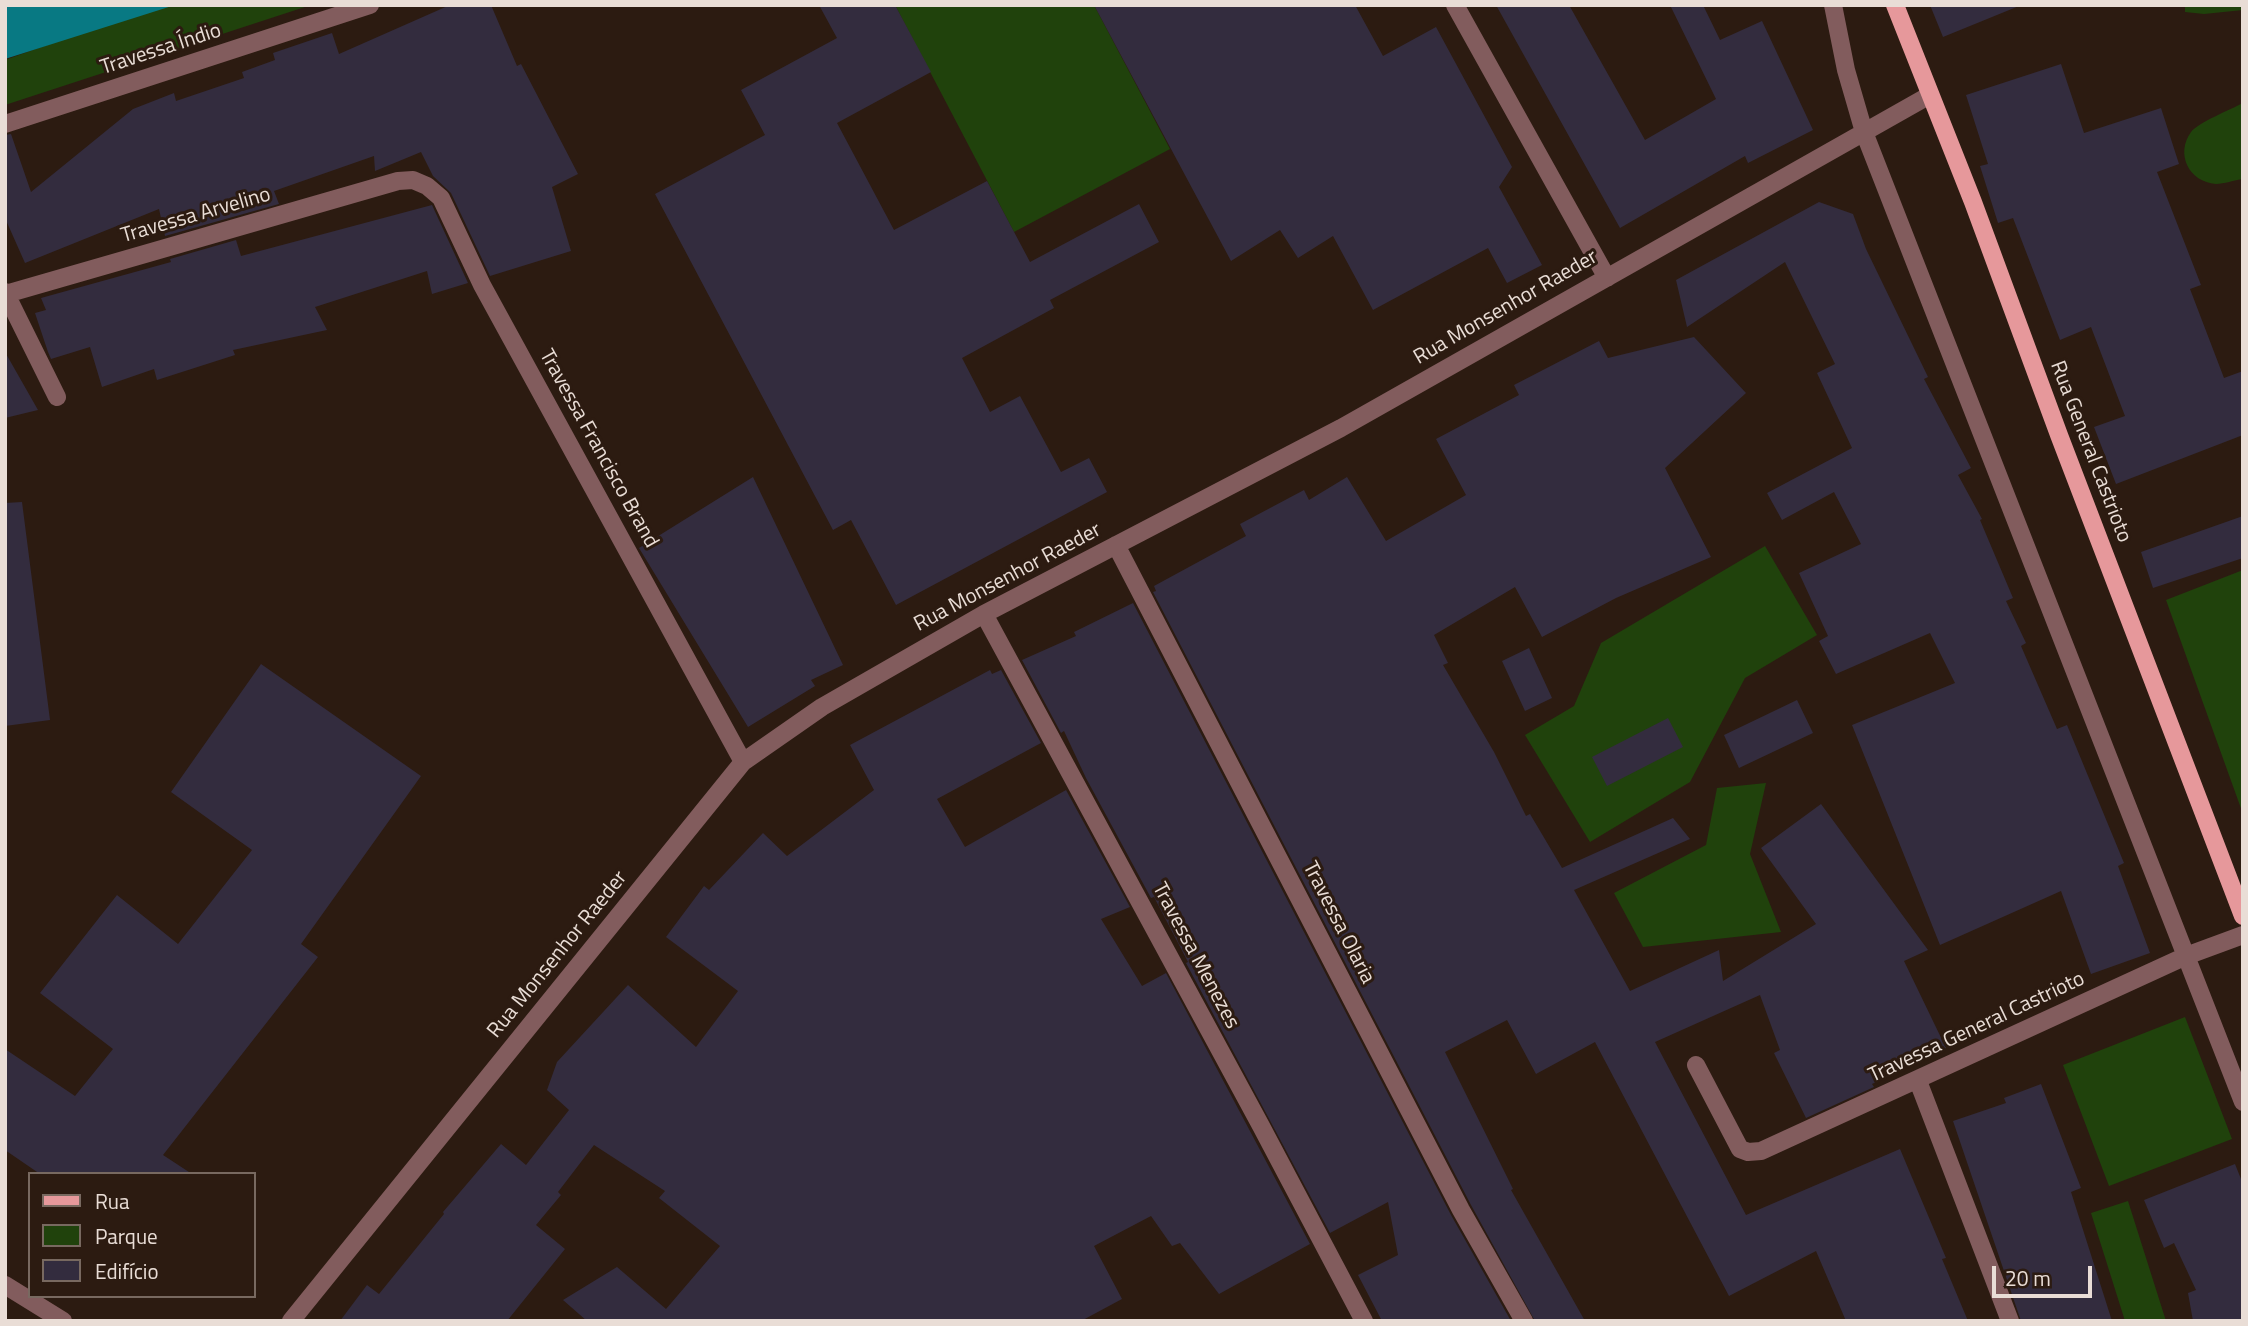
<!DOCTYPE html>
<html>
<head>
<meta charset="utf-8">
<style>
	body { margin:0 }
	#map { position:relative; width:2248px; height:1326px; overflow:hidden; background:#2c1b11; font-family:"Titillium Web",sans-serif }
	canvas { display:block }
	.frame { position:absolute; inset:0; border:7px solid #e9ddd6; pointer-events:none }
	.legend { position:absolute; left:28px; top:1172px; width:228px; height:126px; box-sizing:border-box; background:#2c1b11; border:2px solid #786960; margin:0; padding:9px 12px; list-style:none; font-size:21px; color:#e9ddd6 }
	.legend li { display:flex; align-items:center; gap:14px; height:35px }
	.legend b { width:35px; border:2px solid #786960 }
	.scale { position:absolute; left:1992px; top:1266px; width:100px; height:32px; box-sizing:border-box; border:4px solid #e9ddd6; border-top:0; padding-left:9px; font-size:21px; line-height:24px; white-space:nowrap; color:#e9ddd6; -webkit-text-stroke:5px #2c1b11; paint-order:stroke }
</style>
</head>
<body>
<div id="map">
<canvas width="2248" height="1326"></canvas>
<div class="frame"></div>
<ul class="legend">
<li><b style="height:9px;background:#e6989b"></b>Rua</li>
<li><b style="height:19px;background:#20420c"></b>Parque</li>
<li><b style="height:19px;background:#332c3e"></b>Edifício</li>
</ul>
<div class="scale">20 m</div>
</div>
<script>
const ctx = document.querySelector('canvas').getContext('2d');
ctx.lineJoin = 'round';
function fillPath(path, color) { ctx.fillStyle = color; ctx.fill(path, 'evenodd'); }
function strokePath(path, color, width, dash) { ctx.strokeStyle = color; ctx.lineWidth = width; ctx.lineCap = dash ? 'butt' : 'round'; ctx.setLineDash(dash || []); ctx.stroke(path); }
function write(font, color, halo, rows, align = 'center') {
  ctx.font = font + ' "Titillium Web",sans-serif'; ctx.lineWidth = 6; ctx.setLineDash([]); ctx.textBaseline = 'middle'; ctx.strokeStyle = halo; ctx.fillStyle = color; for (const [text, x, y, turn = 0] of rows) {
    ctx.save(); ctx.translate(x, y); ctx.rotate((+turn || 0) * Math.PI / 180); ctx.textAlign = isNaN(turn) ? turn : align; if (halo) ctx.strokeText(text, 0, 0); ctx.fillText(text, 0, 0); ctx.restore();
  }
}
fillPath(new Path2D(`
	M 159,5 L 311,5 L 5,105 L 5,60 Z
	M 895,5 L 1094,5 L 1170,149 L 1014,232 Z
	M 2185,5 L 2243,5 L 2243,10 L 2204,14 L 2185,12 Z
	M 2243,103 L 2243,179 C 2234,180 2224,184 2216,184 C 2189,182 2175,154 2191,132 C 2199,122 2230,110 2243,103 Z
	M 1765,546 L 1817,635 L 1745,678 L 1690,782 L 1590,842 L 1525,735 L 1574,706 L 1601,643 Z
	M 2243,570 L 2243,814 L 2166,600 Z
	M 1766,783 L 1750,854 L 1781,932 L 1643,947 L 1614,893 L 1706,845 L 1717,788 Z
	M 2185,1017 L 2232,1139 L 2109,1186 L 2063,1065 Z
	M 2128,1201 L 2166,1321 L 2125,1321 L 2091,1213 Z`), '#20420c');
fillPath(new Path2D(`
	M 5,5 L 175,5 L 5,59 Z`), '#087983');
fillPath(new Path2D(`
	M 450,5 L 491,5 L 517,66 L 521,64 L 578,174 L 552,187 L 571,251 L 490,276 L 451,193 L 433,176 L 421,152 L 375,171 L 374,156 L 274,191 L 279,204 L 165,236 L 159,209 L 25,263 L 5,218 L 5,135 L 11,134 L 31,192 L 133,109 L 174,93 L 176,101 L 244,78 L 242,72 L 275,60 L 273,53 L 332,33 L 339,54 Z
	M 819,5 L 895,5 L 931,72 L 837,123 L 894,230 L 987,181 L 1030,262 L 1139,204 L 1159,242 L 1050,300 L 1054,308 L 962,358 L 990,412 L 1020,396 L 1061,472 L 1089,458 L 1107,492 L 896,605 L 851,520 L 833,530 L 655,194 L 765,135 L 741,90 L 837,38 Z
	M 1094,5 L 1355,5 L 1383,56 L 1436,27 L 1512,167 L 1499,187 L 1542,265 L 1507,283 L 1488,248 L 1373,310 L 1333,236 L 1298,258 L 1280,230 L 1231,261 Z
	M 1496,5 L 1569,5 L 1645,140 L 1716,99 L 1670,5 L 1703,5 L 1720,40 L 1762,21 L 1813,130 L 1748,163 L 1745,156 L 1620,228 Z
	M 1930,5 L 2019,5 L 2019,6 L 1943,37 Z
	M 2061,64 L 2084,133 L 2161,108 L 2179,164 L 2157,172 L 2201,285 L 2190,289 L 2224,378 L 2243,371 L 2243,435 L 2116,484 L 2094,427 L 2125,416 L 2091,327 L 2060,340 L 2013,218 L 1998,223 L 1980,166 L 1988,164 L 1966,95 Z
	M 1819,202 L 1853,214 L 1866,249 L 1928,377 L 1924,379 L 1971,468 L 1958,475 L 1982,519 L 1980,520 L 2013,598 L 2006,601 L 2026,643 L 2021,646 L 2057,729 L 2067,725 L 2124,863 L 2118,866 L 2150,953 L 2091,974 L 2061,891 L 1940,945 L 1852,725 L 1955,683 L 1930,633 L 1836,674 L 1819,641 L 1828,636 L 1799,573 L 1861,544 L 1834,492 L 1782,520 L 1767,493 L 1852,448 L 1817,373 L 1835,364 L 1785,262 L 1687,327 L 1676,280 Z
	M 432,205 L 468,283 L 432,294 L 427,271 L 315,307 L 327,330 L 233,350 L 235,355 L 157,380 L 154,369 L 102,387 L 90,347 L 51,359 L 48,352 L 35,313 L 46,310 L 41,298 L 171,262 L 170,259 L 236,240 L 241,256 Z
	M 1694,337 L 1746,393 L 1665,468 L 1711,557 L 1616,598 L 1542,637 L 1515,587 L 1434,635 L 1448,663 L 1443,665 L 1494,752 L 1526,816 L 1530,814 L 1562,868 L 1673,818 L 1690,839 L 1574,890 L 1630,991 L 1719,950 L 1723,981 L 1816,924 L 1761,848 L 1821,804 L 1928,950 L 1904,961 L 1946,1048 L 1872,1084 L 1874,1087 L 1806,1118 L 1774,1053 L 1780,1050 L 1760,995 L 1655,1042 L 1746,1215 L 1900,1149 L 1946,1258 L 1942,1259 L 1968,1321 L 1846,1321 L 1816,1251 L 1729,1296 L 1595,1042 L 1536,1074 L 1507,1020 L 1445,1052 L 1513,1189 L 1511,1190 L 1585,1321 L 1535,1321 L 1471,1205 L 1153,592 L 1156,591 L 1154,586 L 1246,536 L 1240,524 L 1304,490 L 1309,500 L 1347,477 L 1386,541 L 1466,495 L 1436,439 L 1519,395 L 1514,385 L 1599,341 L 1608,358 Z
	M 5,352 L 38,410 L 5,418 Z
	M 753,477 L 843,665 L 811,680 L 815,686 L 748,727 L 639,548 Z
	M 22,502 L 50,720 L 5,726 L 5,503 Z
	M 2243,516 L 2243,558 L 2153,588 L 2141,552 Z
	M 1133,603 L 1451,1215 L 1511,1321 L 1382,1321 L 1358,1275 L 1398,1255 L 1388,1202 L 1330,1233 L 1186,963 L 1188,962 L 1154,897 L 1151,898 L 1086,778 L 1064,731 L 1061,733 L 1022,660 L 1076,636 L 1074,632 Z
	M 1529,648 L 1552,698 L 1525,711 L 1502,661 Z
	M 261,664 L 421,776 L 301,944 L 318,957 L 163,1155 L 192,1174 L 40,1174 L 5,1150 L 5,1049 L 75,1096 L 113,1049 L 40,993 L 117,895 L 178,944 L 252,850 L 171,792 Z
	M 990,670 L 992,674 L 1001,670 L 1041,743 L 937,799 L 965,847 L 1066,790 L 1130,907 L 1101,919 L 1142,986 L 1166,973 L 1310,1244 L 1219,1294 L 1180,1243 L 1172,1246 L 1151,1216 L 1094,1246 L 1122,1299 L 1081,1321 L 587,1321 L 563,1300 L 617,1267 L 666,1309 L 720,1246 L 659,1198 L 665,1191 L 594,1145 L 558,1192 L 561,1195 L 536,1225 L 565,1249 L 507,1321 L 340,1321 L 367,1285 L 379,1294 L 444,1214 L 443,1212 L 501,1144 L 526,1165 L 569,1110 L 547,1090 L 557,1062 L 628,985 L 696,1047 L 738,991 L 666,937 L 704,886 L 709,890 L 763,833 L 787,856 L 874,790 L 850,745 Z
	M 1797,700 L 1813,733 L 1739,768 L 1724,735 Z
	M 1668,718 L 1683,747 L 1607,786 L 1592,757 Z
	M 2041,1084 L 2081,1188 L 2071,1192 L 2112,1321 L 2021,1321 L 1953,1121 L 2006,1103 L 2004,1098 Z
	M 2235,1164 L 2243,1184 L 2243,1321 L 2193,1321 L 2188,1293 L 2196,1290 L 2174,1243 L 2164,1248 L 2144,1200 Z`), '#332c3e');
strokePath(new Path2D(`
	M 1455,5 L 1607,278
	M 1833,5 L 1846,70 L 1864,132 L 2243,1102
	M 5,124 L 370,5
	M 5,292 L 57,397
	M 6,294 L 398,181 L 413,180 L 427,186 L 441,198 L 482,285 L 743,762
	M 1116,545 L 1461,1210 L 1524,1321
	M 984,614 L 1261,1126 L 1364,1321
	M 1696,1065 L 1740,1149 L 1748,1152 L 1761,1151 L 2186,956 L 2243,935
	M 1918,1081 L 2010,1321
	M 5,1285 L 63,1321
	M 291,1321 L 743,762 L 822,707 L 984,614 L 1341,428 L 1930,95`), '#825c5d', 18);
strokePath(new Path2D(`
	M 1895,5 L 1973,202 L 2059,435 L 2243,916`), '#e6989b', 18);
write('21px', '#e9ddd6', '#2c1b11', [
	["Travessa Índio",161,50,-18],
	["Travessa Arvelino",196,216,-16],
	["Rua Monsenhor Raeder",1506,308,-30],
	["Travessa Francisco Brand",598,449,61],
	["Rua General Castrioto",2090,452,69],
	["Rua Monsenhor Raeder",1008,578,-28],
	["Travessa Olaria",1338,923,63],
	["Rua Monsenhor Raeder",558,955,-51],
	["Travessa Menezes",1195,956,62],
	["Travessa General Castrioto",1977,1028,-25]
]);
</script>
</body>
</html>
